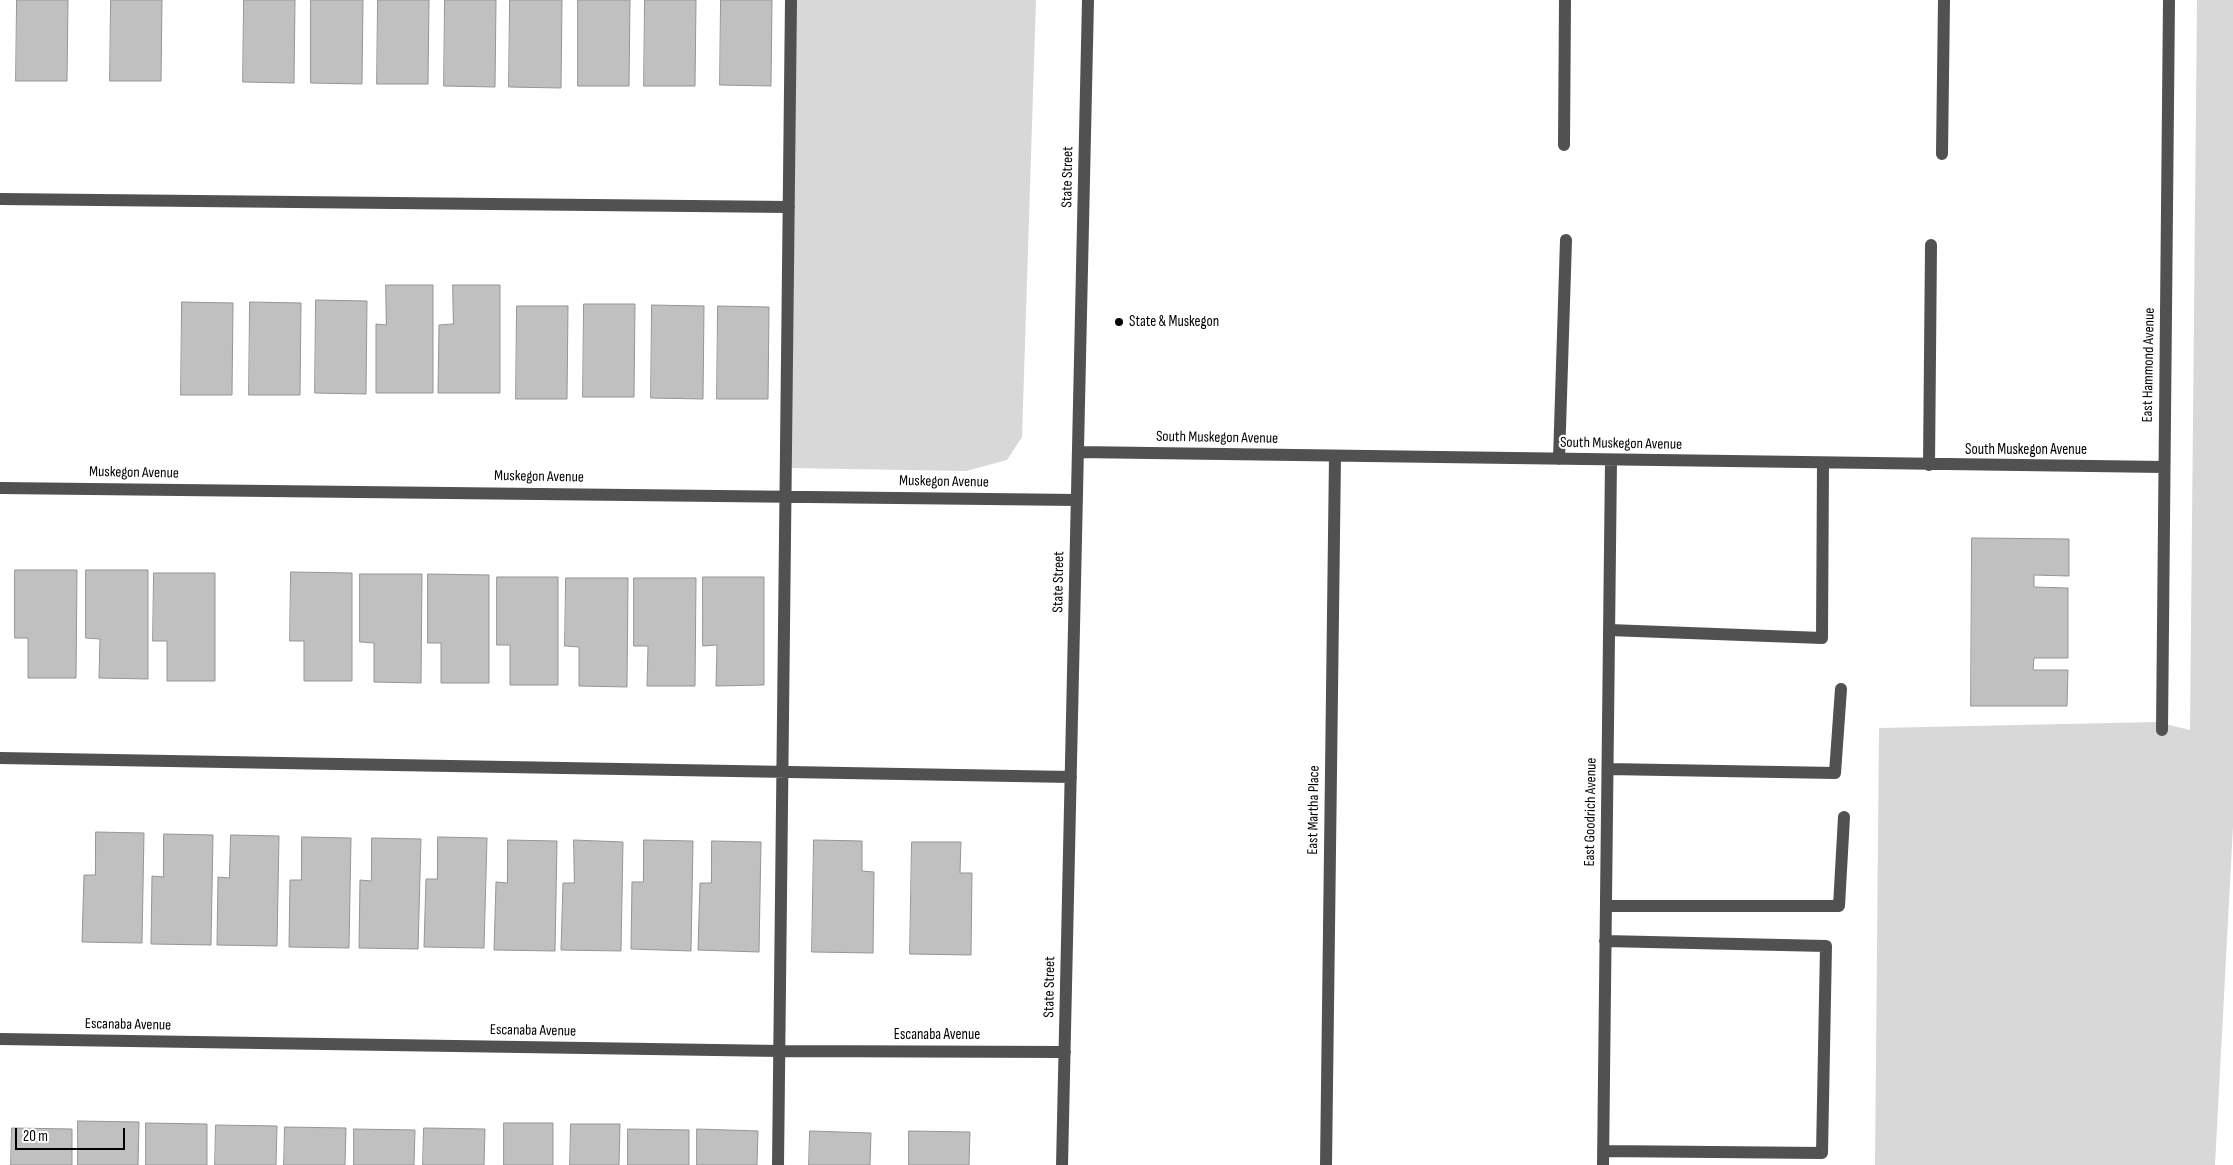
<!DOCTYPE html>
<html>
<head>
<meta charset="utf-8">
<style>
	body { margin:0 }
	#map { position:relative; width:2233px; height:1165px; overflow:hidden; background:#fff; font-family:"Sofia Sans Condensed",sans-serif }
	canvas { display:block }
	.scale { position:absolute; left:15px; top:1128px; width:110px; height:22px; box-sizing:border-box; border:2px solid #000; border-top:0; padding-left:6px; font-size:15px; line-height:18px; white-space:nowrap; color:#000; -webkit-text-stroke:4px #fff; paint-order:stroke }
</style>
</head>
<body>
<div id="map">
<canvas width="2233" height="1165"></canvas>
<div class="scale">20 m</div>
</div>
<script>
const ctx = document.querySelector('canvas').getContext('2d');
ctx.lineJoin = 'round';
function fillPath(path, color) { ctx.fillStyle = color; ctx.fill(path, 'evenodd'); }
function strokePath(path, color, width, dash) { ctx.strokeStyle = color; ctx.lineWidth = width; ctx.lineCap = dash ? 'butt' : 'round'; ctx.setLineDash(dash || []); ctx.stroke(path); }
function write(font, color, halo, rows, align = 'center') {
  ctx.font = font + ' "Sofia Sans Condensed",sans-serif'; ctx.lineWidth = 4; ctx.setLineDash([]); ctx.textBaseline = 'middle'; ctx.strokeStyle = halo; ctx.fillStyle = color; for (const [text, x, y, turn = 0] of rows) {
    ctx.save(); ctx.translate(x, y); ctx.rotate((+turn || 0) * Math.PI / 180); ctx.textAlign = isNaN(turn) ? turn : align; if (halo) ctx.strokeText(text, 0, 0); ctx.fillText(text, 0, 0); ctx.restore();
  }
}
fillPath(new Path2D(`
	M 795,0 L 1036,0 L 1022,437 L 1007,460 L 966,471 L 787,468 Z
	M 2197,0 L 2233,0 L 2233,826 L 2215,1165 L 1875,1165 L 1879,728 L 2157,722 L 2190,730 Z`), '#d8d8d8');
const building = new Path2D(`
	M 17,0 L 68,0 L 67,81 L 16,81 Z
	M 111,0 L 162,0 L 161,81 L 110,81 Z
	M 244,0 L 295,0 L 294,83 L 243,82 Z
	M 311,0 L 363,0 L 362,84 L 311,83 Z
	M 378,0 L 429,0 L 428,84 L 377,84 Z
	M 445,0 L 496,0 L 495,87 L 444,86 Z
	M 510,0 L 562,0 L 561,88 L 509,87 Z
	M 578,0 L 630,0 L 629,86 L 578,86 Z
	M 645,0 L 696,0 L 695,86 L 644,86 Z
	M 721,0 L 772,0 L 771,86 L 720,85 Z
	M 386,285 L 433,285 L 433,393 L 376,393 L 376,324 L 386,325 Z
	M 453,285 L 500,285 L 500,393 L 438,393 L 439,325 L 453,324 Z
	M 316,300 L 367,301 L 366,394 L 315,393 Z
	M 182,302 L 233,303 L 232,395 L 181,395 Z
	M 250,302 L 301,303 L 300,395 L 249,395 Z
	M 584,304 L 635,304 L 634,397 L 583,397 Z
	M 652,305 L 704,306 L 703,399 L 651,398 Z
	M 517,306 L 568,306 L 567,399 L 516,399 Z
	M 718,306 L 769,307 L 768,399 L 717,399 Z
	M 1972,538 L 2069,539 L 2069,576 L 2034,575 L 2034,587 L 2068,588 L 2068,658 L 2034,658 L 2033,670 L 2068,670 L 2067,706 L 1971,706 Z
	M 15,570 L 77,570 L 76,678 L 28,678 L 28,638 L 15,638 Z
	M 86,570 L 148,570 L 148,679 L 99,678 L 100,639 L 86,638 Z
	M 291,572 L 352,573 L 352,681 L 304,681 L 304,641 L 290,641 Z
	M 154,573 L 215,573 L 215,681 L 167,681 L 167,641 L 153,641 Z
	M 360,574 L 422,574 L 421,683 L 374,682 L 374,643 L 360,642 Z
	M 428,574 L 489,575 L 489,683 L 441,683 L 441,643 L 428,643 Z
	M 497,577 L 558,577 L 558,685 L 510,685 L 510,645 L 497,645 Z
	M 703,577 L 764,577 L 764,685 L 716,686 L 717,645 L 703,646 Z
	M 566,578 L 628,578 L 627,687 L 579,686 L 579,647 L 565,646 Z
	M 634,578 L 696,578 L 695,686 L 647,686 L 648,646 L 634,646 Z
	M 96,832 L 144,833 L 142,943 L 82,942 L 84,875 L 95,875 Z
	M 164,834 L 213,835 L 211,945 L 151,944 L 152,876 L 163,877 Z
	M 231,835 L 279,836 L 277,946 L 217,945 L 218,877 L 229,878 Z
	M 302,837 L 351,838 L 349,948 L 289,947 L 290,880 L 301,880 Z
	M 438,837 L 487,838 L 484,948 L 424,947 L 426,879 L 437,879 Z
	M 372,838 L 421,839 L 418,949 L 359,948 L 360,880 L 371,881 Z
	M 508,840 L 557,841 L 555,951 L 494,950 L 496,882 L 507,883 Z
	M 574,840 L 623,842 L 621,951 L 561,950 L 563,883 L 574,883 Z
	M 644,840 L 693,841 L 691,951 L 631,949 L 632,882 L 643,882 Z
	M 814,840 L 862,841 L 862,871 L 874,872 L 873,953 L 812,952 Z
	M 712,841 L 761,842 L 759,952 L 698,950 L 700,883 L 711,883 Z
	M 912,842 L 961,842 L 960,873 L 972,873 L 971,955 L 910,954 Z
	M 78,1121 L 139,1122 L 138,1165 L 78,1165 Z
	M 146,1123 L 207,1124 L 207,1165 L 146,1165 Z
	M 504,1123 L 553,1123 L 553,1165 L 504,1165 Z
	M 571,1124 L 620,1124 L 619,1165 L 570,1165 Z
	M 216,1125 L 277,1126 L 276,1165 L 215,1165 Z
	M 285,1127 L 346,1128 L 345,1165 L 284,1165 Z
	M 12,1128 L 72,1129 L 72,1165 L 11,1165 Z
	M 424,1128 L 485,1129 L 484,1165 L 423,1165 Z
	M 354,1129 L 415,1130 L 414,1165 L 354,1165 Z
	M 628,1129 L 689,1130 L 689,1165 L 628,1165 Z
	M 697,1129 L 758,1131 L 757,1165 L 697,1165 Z
	M 810,1131 L 871,1133 L 870,1165 L 809,1165 Z
	M 909,1131 L 970,1132 L 969,1165 L 909,1165 Z`);
fillPath(building, '#c0c0c0');
strokePath(building, '#959595', 1);
strokePath(new Path2D(`
	M 1564,145 L 1565,0
	M 1942,154 L 1944,0
	M 0,199 L 789,207
	M 1078,452 L 2164,467
	M 1559,459 L 1566,240
	M 1929,465 L 1931,245
	M 0,488 L 1077,500
	M 1609,630 L 1822,638 L 1823,463
	M 2162,730 L 2169,0
	M 0,758 L 1071,777
	M 1608,769 L 1835,773 L 1841,689
	M 1606,906 L 1839,906 L 1844,817
	M 0,1039 L 780,1051 L 1065,1052
	M 1603,1151 L 1822,1153 L 1826,946 L 1605,941
	M 778,1165 L 791,0
	M 1062,1165 L 1088,0
	M 1326,1165 L 1335,456
	M 1603,1165 L 1611,460`), '#515151', 12);
for (const [x, y, r, color] of [
	[1119,322,5,"#000"]
]) { const dot = new Path2D(); dot.arc(x, y, r, 0, 2 * Math.PI); ctx.fillStyle = color; ctx.fill(dot); strokePath(dot, '#fff', 2); }
write('15px', '#000', '#fff', [
	["State Street",1068,177,-89],
	["East Hammond Avenue",2149,365,-89],
	["South Muskegon Avenue",1217,438,1],
	["South Muskegon Avenue",1621,444,1],
	["South Muskegon Avenue",2026,450],
	["Muskegon Avenue",134,473,1],
	["Muskegon Avenue",539,477,1],
	["Muskegon Avenue",944,482,1],
	["State Street",1059,582,-89],
	["East Martha Place",1314,810,-89],
	["East Goodrich Avenue",1591,812,-89],
	["State Street",1050,987,-89],
	["Escanaba Avenue",128,1025,1],
	["Escanaba Avenue",533,1031,1],
	["Escanaba Avenue",937,1035]
]);
write('15px', '#000', '#fff', [
	["State & Muskegon",1129,322]
], 'left');
</script>
</body>
</html>
